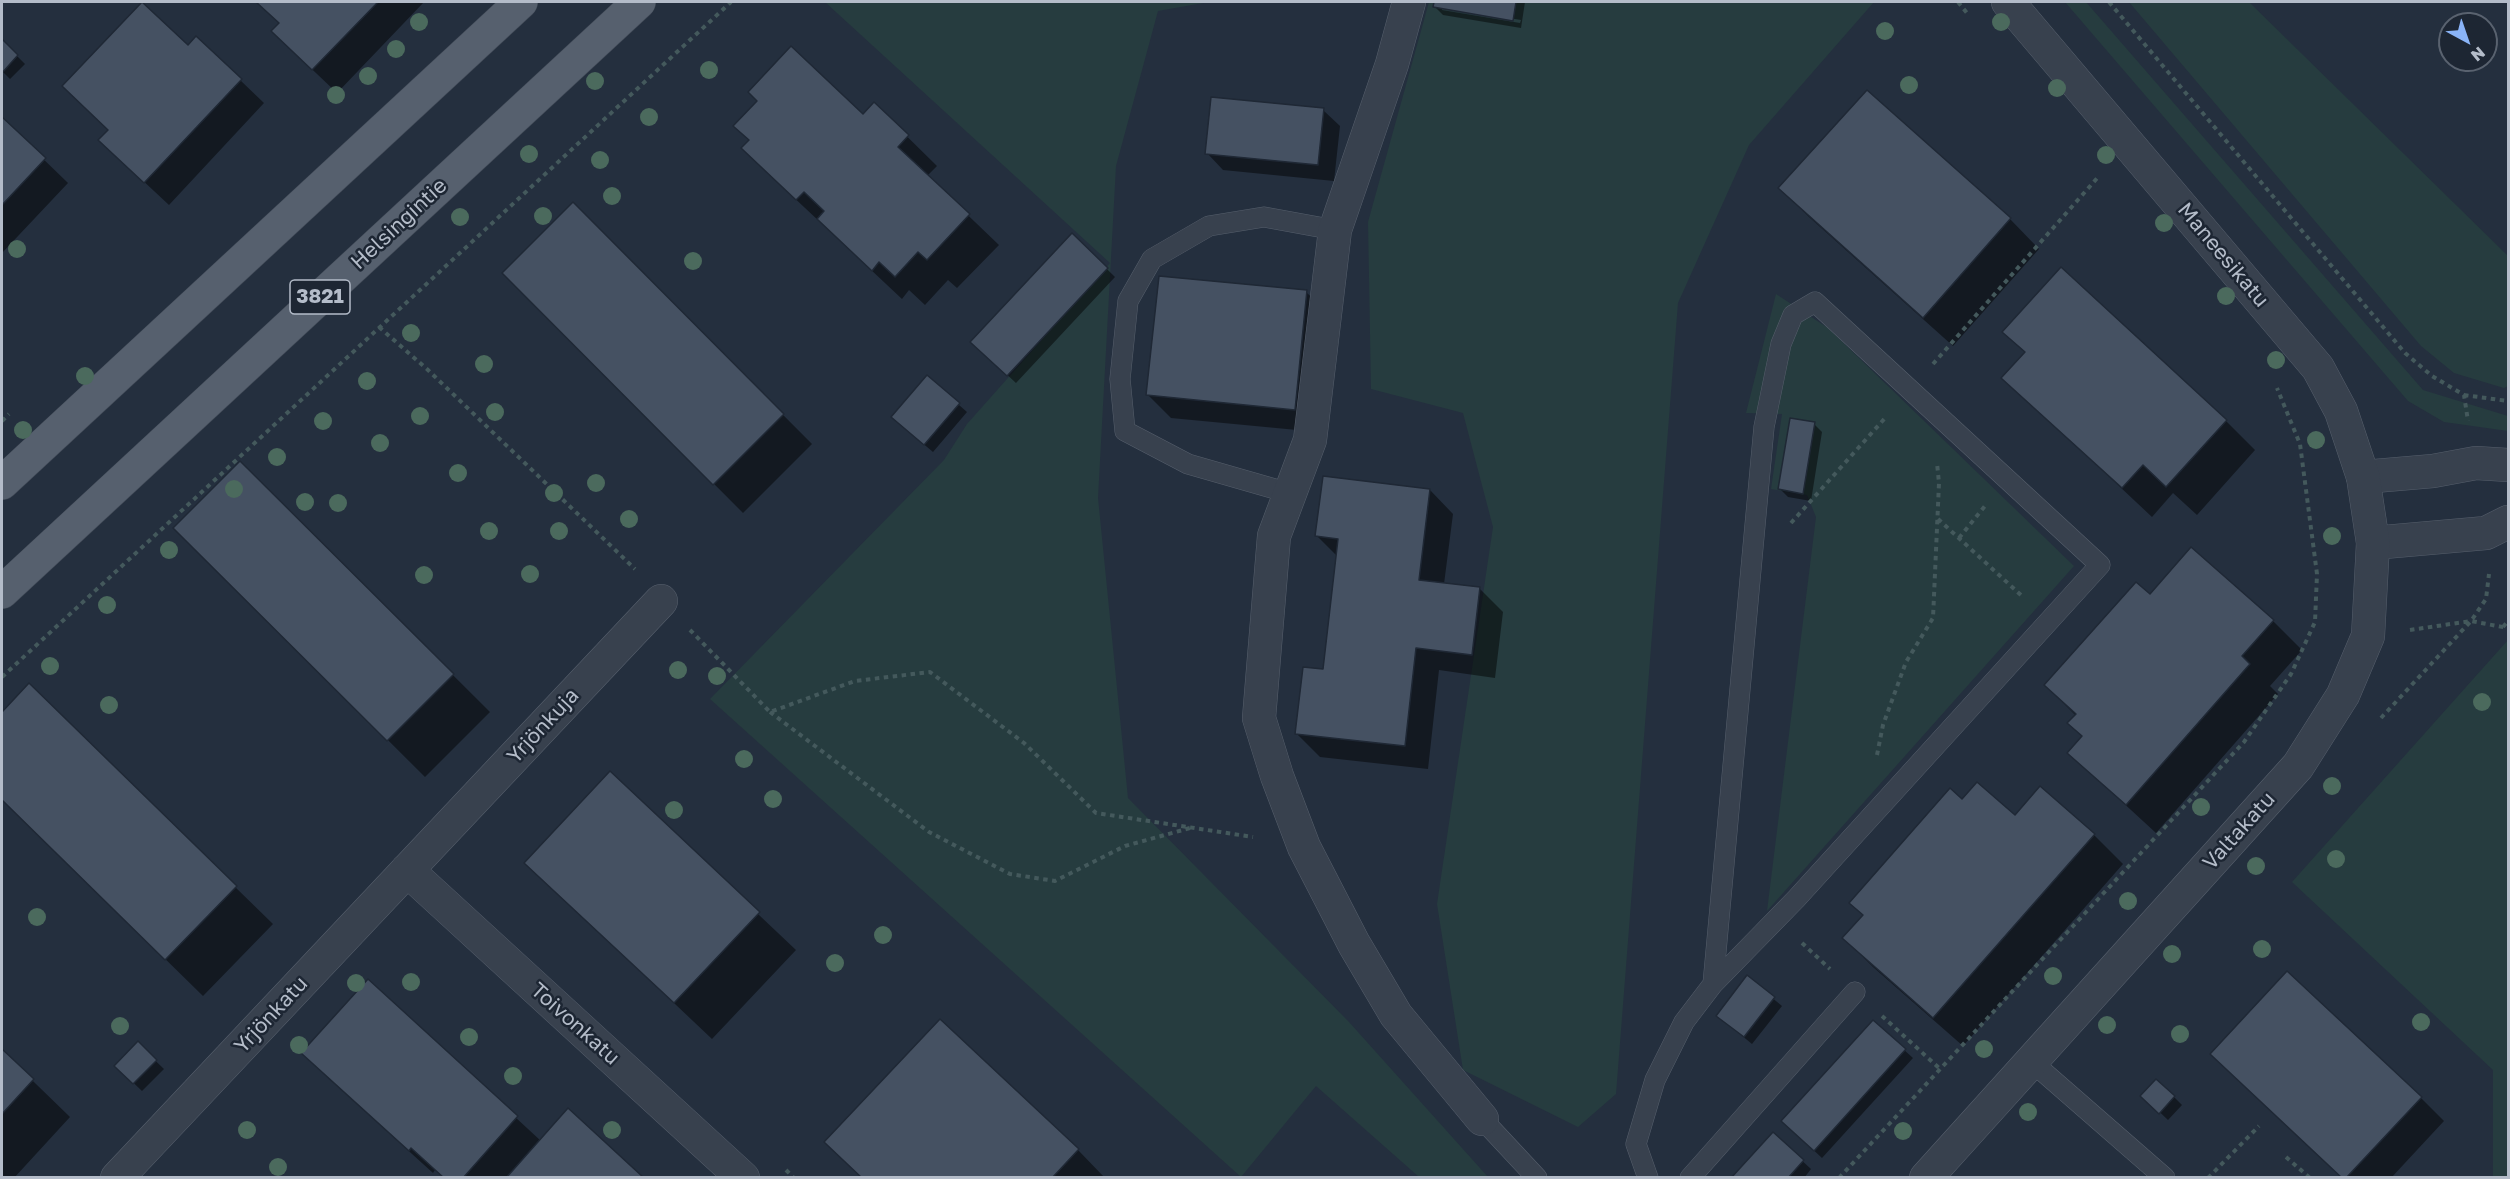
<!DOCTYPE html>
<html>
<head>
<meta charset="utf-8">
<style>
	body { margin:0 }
	#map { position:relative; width:2510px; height:1179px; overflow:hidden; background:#242f3e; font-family:"Golos Text",sans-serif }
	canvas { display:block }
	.frame { position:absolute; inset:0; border:3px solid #b4bcc9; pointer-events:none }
	.north { position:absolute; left:2438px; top:12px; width:60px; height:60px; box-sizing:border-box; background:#1d2633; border:2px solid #59626f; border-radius:50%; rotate:140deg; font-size:16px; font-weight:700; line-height:24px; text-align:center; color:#b4bcc9 }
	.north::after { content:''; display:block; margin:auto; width:21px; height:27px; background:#8ab4f8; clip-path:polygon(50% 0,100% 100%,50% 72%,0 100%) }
</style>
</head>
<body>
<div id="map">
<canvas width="2510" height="1179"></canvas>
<div class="frame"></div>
<div class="north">N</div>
</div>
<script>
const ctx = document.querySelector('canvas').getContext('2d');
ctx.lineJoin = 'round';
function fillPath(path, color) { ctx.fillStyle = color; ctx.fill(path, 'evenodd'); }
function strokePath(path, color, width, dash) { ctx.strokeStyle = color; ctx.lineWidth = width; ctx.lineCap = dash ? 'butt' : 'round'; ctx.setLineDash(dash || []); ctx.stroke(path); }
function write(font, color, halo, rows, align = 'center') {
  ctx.font = font + ' "Golos Text",sans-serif'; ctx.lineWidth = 5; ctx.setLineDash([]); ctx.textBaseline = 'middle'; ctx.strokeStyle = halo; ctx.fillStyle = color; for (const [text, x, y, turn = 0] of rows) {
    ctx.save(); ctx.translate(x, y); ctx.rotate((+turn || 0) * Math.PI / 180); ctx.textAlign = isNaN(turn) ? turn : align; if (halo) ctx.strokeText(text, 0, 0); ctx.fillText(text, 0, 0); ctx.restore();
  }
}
fillPath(new Path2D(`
	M 825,2 L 1209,2 L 1158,11 L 1116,166 L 1098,498 L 1128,798 L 1349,1022 L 1488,1177 L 1419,1177 L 1316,1086 L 1241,1177 L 710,699 L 944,460 L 967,424 L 1110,263 Z
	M 1429,2 L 1874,2 L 1749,145 L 1678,303 L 1616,1094 L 1578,1127 L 1463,1070 L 1437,904 L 1493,527 L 1463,413 L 1371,389 L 1368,222 Z
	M 2065,2 L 2086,2 L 2423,390 L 2508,416 L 2508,431 L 2444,422 L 2408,401 Z
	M 2129,2 L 2249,2 L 2508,256 L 2508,386 L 2504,388 L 2454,373 L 2421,346 Z
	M 1776,294 L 1828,328 L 2074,566 L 1767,911 L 1816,517 L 1807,495 L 1771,489 L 1782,414 L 1746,413 Z
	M 2508,640 L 2508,1177 L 2493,1178 L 2493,1070 L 2292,882 Z`), '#263c3f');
fillPath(new Path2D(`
	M 257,2 L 424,2 L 337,93 L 296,54 L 280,24 Z
	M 1436,2 L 1525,2 L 1521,28 L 1443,15 L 1435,7 ZM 1442,7 L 1521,20 L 1520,23 L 1442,10 Z
	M 2,41 L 25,64 L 10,79 L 2,71 Z
	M 188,47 L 240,80 L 264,103 L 169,205 L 124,163 Z
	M 1867,92 L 2010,219 L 2039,249 L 1953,346 L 1809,217 L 1780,188 Z
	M 874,104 L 937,166 L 927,176 L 999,245 L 957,288 L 948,280 L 925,305 L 909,290 L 902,299 L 772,177 L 863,116 Z
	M 1323,110 L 1340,126 L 1334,181 L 1223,170 L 1207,153 Z
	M 2,119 L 68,183 L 2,253 Z
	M 573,204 L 812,444 L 743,513 L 504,273 Z
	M 1072,235 L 1115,277 L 1016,383 L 972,342 Z
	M 1306,292 L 1330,315 L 1318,432 L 1171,418 L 1148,395 Z
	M 2004,332 L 2226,421 L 2255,450 L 2197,515 L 2173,493 L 2152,517 L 2004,378 L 2026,353 Z
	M 927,377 L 967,412 L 933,452 L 901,425 Z
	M 1814,424 L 1822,432 L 1811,501 L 1788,497 L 1780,489 Z
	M 240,463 L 490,712 L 425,777 L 175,528 Z
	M 1430,490 L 1453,514 L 1444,584 L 1479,588 L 1503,612 L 1495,678 L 1439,670 L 1428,769 L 1320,757 L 1296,733 L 1324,671 L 1337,556 L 1317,536 Z
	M 2150,596 L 2273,621 L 2302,650 L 2270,686 L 2278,694 L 2156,833 L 2069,753 L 2083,737 L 2076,716 L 2046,685 Z
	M 29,686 L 273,924 L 203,996 L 2,799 L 2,714 Z
	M 610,774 L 796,950 L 712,1039 L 526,863 Z
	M 1963,801 L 2015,817 L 2094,835 L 2123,864 L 1963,1046 L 1873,967 L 1844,938 Z
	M 1747,977 L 1782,1006 L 1752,1044 L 1718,1016 Z
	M 368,981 L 541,1141 L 642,1178 L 444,1178 L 435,1170 L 433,1173 L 326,1076 Z
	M 1873,1022 L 1913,1058 L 1822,1158 L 1791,1129 Z
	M 138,1044 L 164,1069 L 142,1091 L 116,1066 Z
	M 2,1051 L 70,1117 L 14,1178 L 2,1178 Z
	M 2143,1096 L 2174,1097 L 2182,1105 L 2168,1120 Z
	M 2421,1098 L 2444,1121 L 2391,1178 L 2342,1178 Z
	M 1773,1134 L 1811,1169 L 1804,1178 L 1733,1178 Z
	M 1078,1150 L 1105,1178 L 862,1178 Z`), '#0007');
const building = new Path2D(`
	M 142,2 L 188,45 L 196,36 L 242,79 L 144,183 L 98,140 L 108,130 L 62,86 Z
	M 256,2 L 378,2 L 312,70 L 271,31 L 279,23 Z
	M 1434,2 L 1516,2 L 1513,21 L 1433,7 Z
	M 2,39 L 18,55 L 2,73 Z
	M 791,46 L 863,114 L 874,102 L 909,135 L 898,147 L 970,214 L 927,260 L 918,252 L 895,277 L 879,262 L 872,271 L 817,219 L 824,211 L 804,192 L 796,200 L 741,148 L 749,140 L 733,126 L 757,101 L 748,92 Z
	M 1867,90 L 2011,218 L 1923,318 L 1778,188 Z
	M 1211,97 L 1324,108 L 1318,165 L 1205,154 Z
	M 2,117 L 46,158 L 2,205 Z
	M 573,202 L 784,414 L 713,485 L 502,273 Z
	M 1072,233 L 1108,268 L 1007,376 L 970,342 Z
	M 2061,267 L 2227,420 L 2166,487 L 2143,465 L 2122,488 L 2001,378 L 2025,352 L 2002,332 Z
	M 1159,276 L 1307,290 L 1295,410 L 1146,395 Z
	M 927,375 L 960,403 L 924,445 L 891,417 Z
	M 1790,418 L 1815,422 L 1803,494 L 1778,489 Z
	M 240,461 L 454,674 L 387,741 L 173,528 Z
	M 1323,476 L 1430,489 L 1419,580 L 1480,587 L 1472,655 L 1416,648 L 1405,746 L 1295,734 L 1303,667 L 1323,669 L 1338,539 L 1315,536 Z
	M 2191,547 L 2274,620 L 2242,656 L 2250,664 L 2126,805 L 2067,753 L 2082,736 L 2067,723 L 2076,714 L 2044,685 L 2136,582 L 2150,594 Z
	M 29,683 L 237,886 L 165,960 L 2,800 L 2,712 Z
	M 610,771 L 760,912 L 674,1003 L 524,863 Z
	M 1977,782 L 2015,815 L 2040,786 L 2095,834 L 1933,1018 L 1842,938 L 1863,915 L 1849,903 L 1950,788 L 1962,799 Z
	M 2287,971 L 2422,1097 L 2346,1178 L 2342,1178 L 2210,1054 Z
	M 1747,975 L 1775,997 L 1744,1037 L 1716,1016 Z
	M 368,979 L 518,1116 L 463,1178 L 444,1178 L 411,1148 L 409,1151 L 301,1053 Z
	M 940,1019 L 1079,1149 L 1052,1178 L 862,1178 L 824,1142 Z
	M 1873,1020 L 1906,1049 L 1814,1151 L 1781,1121 Z
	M 138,1041 L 157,1060 L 133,1084 L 114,1066 Z
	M 2,1049 L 34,1079 L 2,1114 Z
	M 2156,1079 L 2175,1096 L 2159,1114 L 2140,1096 Z
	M 568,1108 L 644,1178 L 506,1178 Z
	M 1773,1132 L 1804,1160 L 1788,1178 L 1731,1178 Z`);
fillPath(building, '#455162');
strokePath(building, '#1f2835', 1.5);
const service = new Path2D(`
	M 1289,493 L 1188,464 L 1125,431 L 1120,379 L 1128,301 L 1152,259 L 1209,226 L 1264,217 L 1335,230
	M 2032,1062 L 2165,1178
	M 1482,1119 L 1537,1178
	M 1648,1178 L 1636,1144 L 1655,1080 L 1684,1022 L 1713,984 L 1764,427 L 1781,344 L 1793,315 L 1815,302 L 2100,565 L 1796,899 L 1713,984
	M 1690,1178 L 1855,992`);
const minor = new Path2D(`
	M 1409,2 L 1392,64 L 1335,230 L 1310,440 L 1274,536 L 1259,718 L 1277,776 L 1304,847 L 1354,944 L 1396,1015 L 1482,1119
	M 2363,477 L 2433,471 L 2476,463 L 2508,465
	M 2373,543 L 2486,533 L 2508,522
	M 407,870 L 743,1178
	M 117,1178 L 661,601`);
const tertiary = new Path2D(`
	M 1926,1178 L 2298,766 L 2343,695 L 2368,636 L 2373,543 L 2363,477 L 2341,411 L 2318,368 L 2008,2`);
const primary = new Path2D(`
	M 2,483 L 521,2
	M 2,592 L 639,2`);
strokePath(service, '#565f6c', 21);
strokePath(minor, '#565f6c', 34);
strokePath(tertiary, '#565f6c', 34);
strokePath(primary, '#414a57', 34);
strokePath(new Path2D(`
	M 1958,2 L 1967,13
	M 2109,2 L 2405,353 L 2432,376 L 2464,395 L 2468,421
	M 379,327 L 428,370 L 635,569
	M 1933,364 L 2099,176
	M 2464,395 L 2508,401
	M 2,421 L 9,414
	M 1938,519 L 2023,597
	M 1791,523 L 1886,417
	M 1959,538 L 1985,506
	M 2503,627 L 2508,621
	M 690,630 L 770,712 L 855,681 L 930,672 L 1024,743 L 1096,813 L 1253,837
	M 2410,630 L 2471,621 L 2508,628
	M 2,677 L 731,2
	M 770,712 L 929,832 L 1010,874 L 1055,881 L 1125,846 L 1190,828
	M 2381,718 L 2471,621 L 2486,599 L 2489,574
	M 1877,755 L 1883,725 L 1906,662 L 1933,618 L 1939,483 L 1937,463
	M 1802,943 L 1830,969
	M 1882,1016 L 1939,1068
	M 2286,1157 L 2310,1178
	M 786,1170 L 794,1178
	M 1839,1178 L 2244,742 L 2291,674 L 2315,622 L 2317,574 L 2300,444 L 2277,388
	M 2208,1178 L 2259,1126`), '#44595c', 4, [4.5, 4.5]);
strokePath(service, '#38414e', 20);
strokePath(minor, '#38414e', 33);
strokePath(tertiary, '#38414e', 33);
strokePath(primary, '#56606e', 33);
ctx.fillStyle = '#4b6a5d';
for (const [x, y] of [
	[419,22],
	[2001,22],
	[1885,31],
	[396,49],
	[709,70],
	[368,76],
	[595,81],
	[1909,85],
	[2057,88],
	[336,95],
	[649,117],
	[529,154],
	[2106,155],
	[600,160],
	[612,196],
	[543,216],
	[460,217],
	[2164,223],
	[17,249],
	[693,261],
	[2226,296],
	[411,333],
	[2276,360],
	[484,364],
	[85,376],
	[367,381],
	[495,412],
	[420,416],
	[323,421],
	[23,430],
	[2316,440],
	[380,443],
	[277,457],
	[458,473],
	[596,483],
	[234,489],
	[554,493],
	[305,502],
	[338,503],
	[629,519],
	[489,531],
	[559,531],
	[2332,536],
	[169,550],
	[530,574],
	[424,575],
	[107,605],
	[50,666],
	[678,670],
	[717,676],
	[2482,702],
	[109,705],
	[744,759],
	[2332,786],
	[773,799],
	[2201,807],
	[674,810],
	[2336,859],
	[2256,866],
	[2128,901],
	[37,917],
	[883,935],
	[2262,949],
	[2172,954],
	[835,963],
	[2053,976],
	[411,982],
	[356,983],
	[2421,1022],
	[2107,1025],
	[120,1026],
	[2180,1034],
	[469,1037],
	[299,1045],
	[1984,1049],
	[513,1076],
	[2028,1112],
	[247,1130],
	[612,1130],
	[1903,1131],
	[278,1167]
]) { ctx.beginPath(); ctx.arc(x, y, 9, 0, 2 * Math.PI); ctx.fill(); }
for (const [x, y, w] of [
	[320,297,60]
]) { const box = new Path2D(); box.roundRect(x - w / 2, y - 17, w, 34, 4.5); ctx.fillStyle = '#1d2633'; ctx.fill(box); strokePath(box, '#b4bcc9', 1.5); }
write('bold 20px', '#b4bcc9', null, [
	["3821",320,297]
]);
write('21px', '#b4bcc9', '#1d2633', [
	["Helsingintie",399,224,-43],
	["Maneesikatu",2223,255,50],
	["Yrjönkuja",543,726,-47],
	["Valtakatu",2239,831,-48],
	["Yrjönkatu",271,1015,-47],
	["Toivonkatu",575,1024,42]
]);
</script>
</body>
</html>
